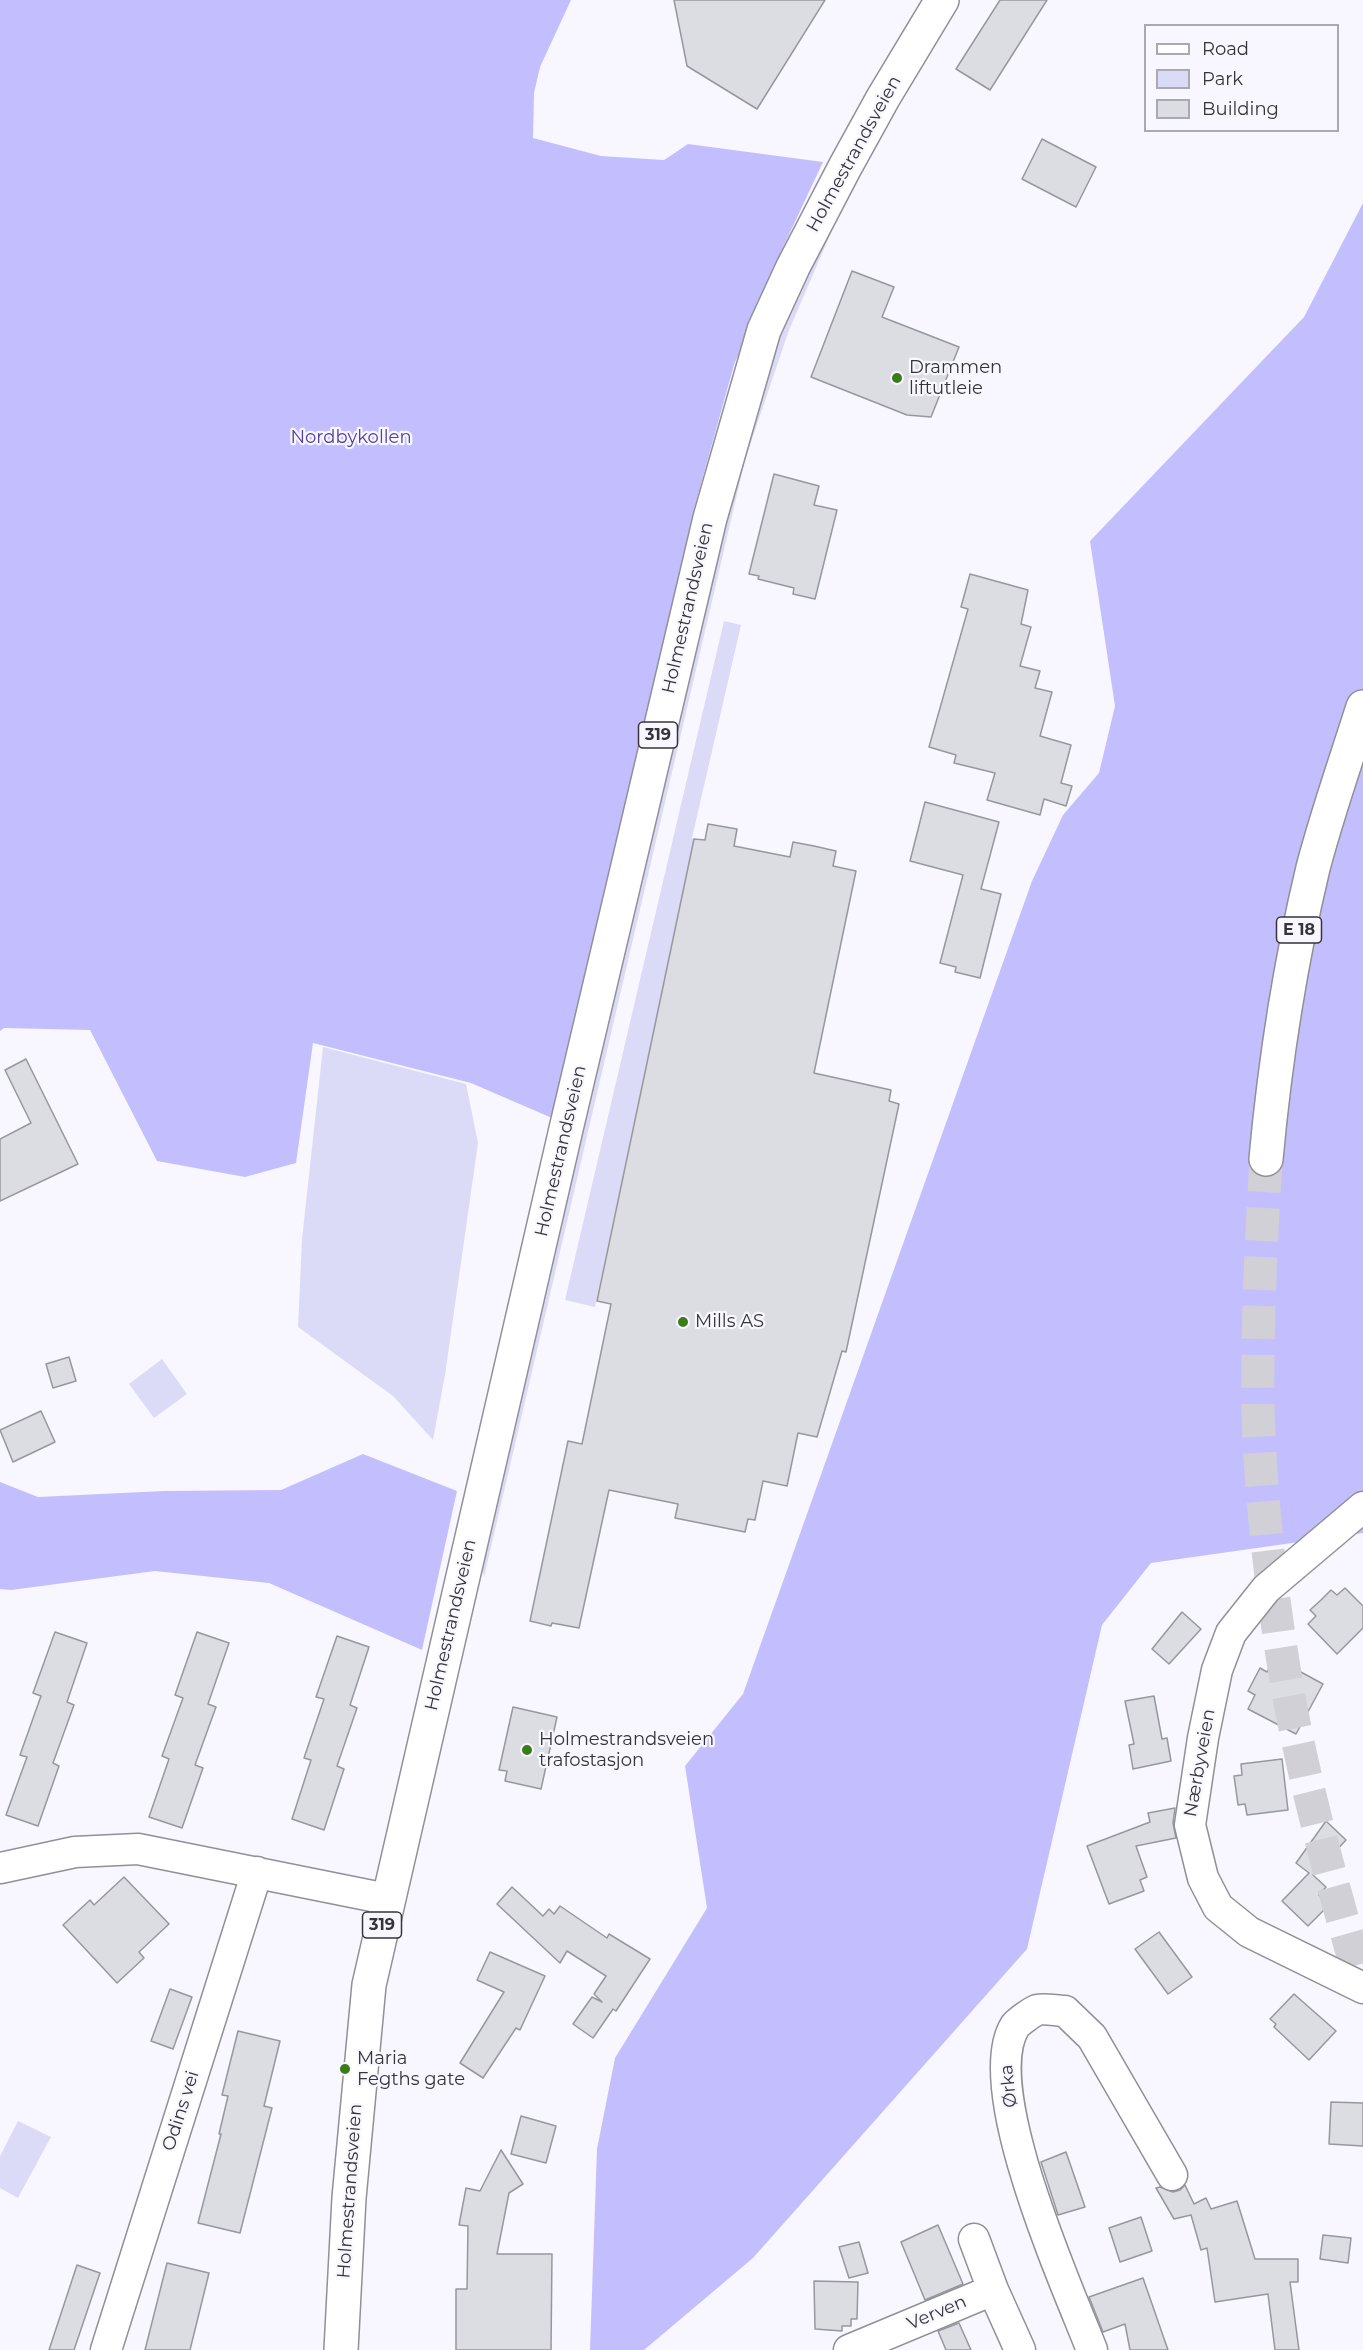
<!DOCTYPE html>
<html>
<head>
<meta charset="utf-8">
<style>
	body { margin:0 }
	#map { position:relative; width:1363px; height:2350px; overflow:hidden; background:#f8f7ff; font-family:Montserrat,sans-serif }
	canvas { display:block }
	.legend { position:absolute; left:1144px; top:24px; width:195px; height:108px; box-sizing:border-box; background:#f8f7ff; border:2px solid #aaa9af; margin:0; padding:8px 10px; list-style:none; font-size:18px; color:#353538 }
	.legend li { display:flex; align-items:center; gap:12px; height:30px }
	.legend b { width:30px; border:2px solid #aaa9af }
</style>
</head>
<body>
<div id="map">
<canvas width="1363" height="2350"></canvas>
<ul class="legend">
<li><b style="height:8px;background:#fff"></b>Road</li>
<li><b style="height:16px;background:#dcdbf7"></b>Park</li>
<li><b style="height:16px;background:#dcdce3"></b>Building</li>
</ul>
</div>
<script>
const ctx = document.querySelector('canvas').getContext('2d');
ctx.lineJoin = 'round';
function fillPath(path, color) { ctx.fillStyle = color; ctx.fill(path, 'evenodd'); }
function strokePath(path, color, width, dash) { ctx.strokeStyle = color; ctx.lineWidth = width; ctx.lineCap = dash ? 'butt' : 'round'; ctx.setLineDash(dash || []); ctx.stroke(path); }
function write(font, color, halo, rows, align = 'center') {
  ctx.font = font + ' Montserrat,sans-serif'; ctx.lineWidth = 4.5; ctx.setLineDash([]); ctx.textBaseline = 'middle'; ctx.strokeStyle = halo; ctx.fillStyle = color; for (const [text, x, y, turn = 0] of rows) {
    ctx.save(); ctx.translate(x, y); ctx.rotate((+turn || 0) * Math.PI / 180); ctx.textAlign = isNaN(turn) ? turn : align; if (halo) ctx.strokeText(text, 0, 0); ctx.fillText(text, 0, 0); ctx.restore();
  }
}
fillPath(new Path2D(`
	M 834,226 L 789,330 L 745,460 L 484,1577 L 480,1563 L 705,589 L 782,325 L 818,242 Z
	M 724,621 L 741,625 L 692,838 L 694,839 L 595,1307 L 565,1300 Z
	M 323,1047 L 466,1084 L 478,1143 L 445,1375 L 433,1440 L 393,1396 L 298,1327 L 302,1239 Z
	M 162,1359 L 187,1394 L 154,1418 L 129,1384 Z
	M 18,2121 L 51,2137 L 18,2198 L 0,2188 L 0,2156 Z`), '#dcdbf7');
fillPath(new Path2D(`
	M 0,0 L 571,0 L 540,67 L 534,93 L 533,138 L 601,156 L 664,160 L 688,144 L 823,162 L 779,256 L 734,365 L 694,509 L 552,1118 L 471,1083 L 313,1043 L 296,1163 L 245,1177 L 157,1161 L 90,1030 L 4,1028 L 0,1031 Z
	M 1363,203 L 1363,1533 L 1151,1563 L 1102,1625 L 1027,1949 L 753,2258 L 644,2350 L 590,2350 L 597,2149 L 615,2058 L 707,1908 L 685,1766 L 743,1694 L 1032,881 L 1063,815 L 1099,773 L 1115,706 L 1090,541 L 1304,317 Z
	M 363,1454 L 457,1491 L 422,1650 L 269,1583 L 155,1571 L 11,1590 L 0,1589 L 0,1482 L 38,1497 L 164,1491 L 281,1490 Z`), '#c3bffe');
const building = new Path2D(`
	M 674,0 L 825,0 L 757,109 L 687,66 Z
	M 1000,0 L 1047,0 L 990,90 L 956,69 Z
	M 1042,139 L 1096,167 L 1076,207 L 1022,179 Z
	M 852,271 L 894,287 L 882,317 L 959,347 L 931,417 L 907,415 L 811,377 Z
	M 774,474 L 819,486 L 814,505 L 837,510 L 815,599 L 793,594 L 794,588 L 758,579 L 759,576 L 749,574 Z
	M 970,574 L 1028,590 L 1021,624 L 1031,627 L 1020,666 L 1040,671 L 1035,688 L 1052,692 L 1040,736 L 1071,745 L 1061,783 L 1072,786 L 1066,806 L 1044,799 L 1040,815 L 987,800 L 995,773 L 954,763 L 956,755 L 929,747 L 968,609 L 961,607 Z
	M 925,802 L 999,822 L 981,889 L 1001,894 L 980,978 L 955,972 L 956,967 L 940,963 L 963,875 L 910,861 Z
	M 708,824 L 737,829 L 734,846 L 790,857 L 793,842 L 814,846 L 836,851 L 833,866 L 856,871 L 814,1073 L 891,1090 L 889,1101 L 899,1104 L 846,1352 L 842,1351 L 817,1437 L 798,1433 L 787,1486 L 763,1481 L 755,1520 L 748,1519 L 745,1532 L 675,1518 L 678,1504 L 609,1490 L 579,1628 L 552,1623 L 551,1626 L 530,1621 L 568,1441 L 582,1444 L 611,1304 L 597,1301 L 694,839 L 705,840 Z
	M 26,1059 L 78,1164 L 0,1201 L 0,1139 L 31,1123 L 5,1070 Z
	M 69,1357 L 76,1381 L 53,1388 L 46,1364 Z
	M 41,1411 L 55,1442 L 13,1462 L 0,1430 Z
	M 1345,1588 L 1363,1606 L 1363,1628 L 1337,1654 L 1308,1624 L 1316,1616 L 1310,1610 L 1321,1600 L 1331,1590 L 1337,1595 Z
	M 1182,1612 L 1201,1629 L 1169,1664 L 1152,1649 Z
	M 55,1632 L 87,1643 L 67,1702 L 74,1705 L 53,1763 L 59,1766 L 38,1826 L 6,1815 L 27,1757 L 20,1755 L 41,1696 L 33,1693 Z
	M 197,1632 L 229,1643 L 208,1704 L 216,1707 L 195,1765 L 203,1768 L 182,1828 L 149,1817 L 169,1759 L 162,1756 L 183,1698 L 175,1695 Z
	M 337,1636 L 369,1647 L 350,1705 L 357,1708 L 337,1766 L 344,1769 L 324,1830 L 292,1819 L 311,1760 L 304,1758 L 324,1699 L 316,1697 Z
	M 1275,1658 L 1323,1684 L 1296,1734 L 1248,1709 L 1255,1695 L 1248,1691 L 1260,1668 L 1267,1672 Z
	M 1154,1696 L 1162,1739 L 1167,1738 L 1171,1761 L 1133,1769 L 1129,1745 L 1134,1744 L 1125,1701 Z
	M 513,1707 L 557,1717 L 541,1789 L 505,1781 L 507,1771 L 499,1770 Z
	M 1282,1759 L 1288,1810 L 1247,1815 L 1245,1804 L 1238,1805 L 1236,1790 L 1234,1776 L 1242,1775 L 1241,1764 Z
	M 1175,1808 L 1173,1823 L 1176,1838 L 1136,1846 L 1147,1877 L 1140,1880 L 1144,1891 L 1109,1904 L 1087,1846 L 1150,1822 L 1148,1813 Z
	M 1326,1821 L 1346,1840 L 1313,1875 L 1326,1887 L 1319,1895 L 1329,1905 L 1308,1926 L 1282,1901 L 1309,1873 L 1296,1863 Z
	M 124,1877 L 169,1924 L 139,1952 L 144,1958 L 117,1983 L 63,1925 L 90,1900 L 94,1905 Z
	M 512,1887 L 543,1916 L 549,1909 L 554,1914 L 560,1906 L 607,1938 L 609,1934 L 650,1959 L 616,2011 L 613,2009 L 593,2038 L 573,2024 L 592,1997 L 602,2002 L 594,1994 L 606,1976 L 567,1951 L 560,1963 L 497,1904 Z
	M 1159,1932 L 1192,1977 L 1168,1994 L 1135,1949 Z
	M 490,1952 L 545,1976 L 520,2030 L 516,2028 L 483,2078 L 460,2063 L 504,1992 L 477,1980 Z
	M 170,1989 L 192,1997 L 173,2049 L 151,2041 Z
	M 1294,1994 L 1336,2031 L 1309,2060 L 1274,2027 L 1276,2024 L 1270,2019 Z
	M 238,2031 L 280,2041 L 264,2106 L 272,2108 L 240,2233 L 198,2223 L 221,2134 L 219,2134 L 228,2096 L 222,2095 Z
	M 1331,2102 L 1363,2103 L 1363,2146 L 1329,2144 Z
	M 521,2116 L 556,2126 L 546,2163 L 511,2154 Z
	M 501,2150 L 523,2184 L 509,2193 L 497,2254 L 552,2254 L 551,2350 L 456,2350 L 456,2289 L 467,2289 L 468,2226 L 459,2225 L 466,2188 L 480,2191 Z
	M 1066,2152 L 1085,2207 L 1058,2215 L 1041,2162 Z
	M 1185,2185 L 1194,2204 L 1206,2198 L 1211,2209 L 1237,2201 L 1255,2259 L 1298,2259 L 1298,2282 L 1290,2282 L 1299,2350 L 1275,2350 L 1268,2294 L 1215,2302 L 1207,2248 L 1201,2250 L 1191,2215 L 1174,2219 L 1156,2188 L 1160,2187 L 1173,2192 L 1180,2190 Z
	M 1141,2217 L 1152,2251 L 1120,2262 L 1109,2228 Z
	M 938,2225 L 963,2284 L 925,2300 L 901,2242 Z
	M 1323,2235 L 1351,2238 L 1348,2263 L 1320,2259 Z
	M 859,2242 L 868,2273 L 849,2278 L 839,2247 Z
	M 167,2263 L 209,2273 L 190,2350 L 145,2350 Z
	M 77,2265 L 100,2273 L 74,2350 L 49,2350 Z
	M 1143,2278 L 1168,2350 L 1130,2350 L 1125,2324 L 1103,2332 L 1089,2297 Z
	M 814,2281 L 858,2282 L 857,2319 L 851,2319 L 851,2326 L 842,2326 L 842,2331 L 815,2329 Z
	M 959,2323 L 971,2350 L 946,2350 L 938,2331 Z`);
fillPath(building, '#dcdce3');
strokePath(building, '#97979e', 1.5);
strokePath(new Path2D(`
	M 1266,1159 C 1261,1242 1257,1325 1258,1408 C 1260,1494 1271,1589 1285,1674 C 1303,1782 1333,1886 1363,1991`), '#d1d0d7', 33, [33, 16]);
const street = new Path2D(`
	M 1363,1507 L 1266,1589 L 1231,1633 L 1217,1670 L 1203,1738 L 1190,1825 L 1203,1878 L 1218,1907 L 1249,1932 L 1363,1988
	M 0,1868 L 75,1852 L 138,1849 L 387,1899
	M 974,2239 L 993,2290 L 1020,2350
	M 106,2350 L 257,1872
	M 849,2350 L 993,2290
	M 1092,2350 C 1067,2286 977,2087 1015,2026 C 1018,2022 1032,2012 1037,2010 C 1045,2008 1057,2011 1065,2011 L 1092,2037 L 1172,2175`);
const primary = new Path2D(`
	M 341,2350 L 349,2198 L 369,1985 L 566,1129 L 710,518 L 764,330 L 793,267 L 845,167 L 883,98 L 942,0`);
const highway = new Path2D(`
	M 1266,1159 C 1275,1061 1290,964 1313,868 C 1327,814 1346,761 1363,707`);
strokePath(street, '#909097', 33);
strokePath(primary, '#909097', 36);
strokePath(highway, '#909097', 36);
strokePath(street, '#fff', 30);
strokePath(primary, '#fff', 33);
strokePath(highway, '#fff', 33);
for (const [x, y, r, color] of [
	[897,378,6,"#3b7b1a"],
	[683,1322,6,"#3b7b1a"],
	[527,1750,6,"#3b7b1a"],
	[345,2069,6,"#3b7b1a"]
]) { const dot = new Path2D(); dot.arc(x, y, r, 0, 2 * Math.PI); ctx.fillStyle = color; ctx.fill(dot); strokePath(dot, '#f8f7ff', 2); }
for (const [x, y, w] of [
	[658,735,39],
	[1299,930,45],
	[382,1925,39]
]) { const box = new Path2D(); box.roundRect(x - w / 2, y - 13, w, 26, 4.5); ctx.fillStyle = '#f8f7ff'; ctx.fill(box); strokePath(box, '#353538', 1.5); }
write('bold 16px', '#353538', null, [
	["319",658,735],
	["E 18",1299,930],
	["319",382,1925]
]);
write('18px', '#353538', '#f8f7ff', [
	["Holmestrandsveien",854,154,-61],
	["Holmestrandsveien",688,608,-77],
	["Holmestrandsveien",561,1151,-77],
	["Holmestrandsveien",451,1625,-77],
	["Nærbyveien",1200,1763,-80],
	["Ørka",1009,2086,-96],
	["Odins vei",181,2111,-72],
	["Holmestrandsveien",350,2191,-86],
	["Verven",937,2313,-23]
]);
write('18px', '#353538', '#f8f7ff', [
	["Drammen",909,368],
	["liftutleie",909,389],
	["Mills AS",695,1322],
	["Holmestrandsveien",539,1740],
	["trafostasjon",539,1761],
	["Maria",357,2059],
	["Fegths gate",357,2080]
], 'left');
write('18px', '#53439c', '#f8f7ff', [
	["Nordbykollen",351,438]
]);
</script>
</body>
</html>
